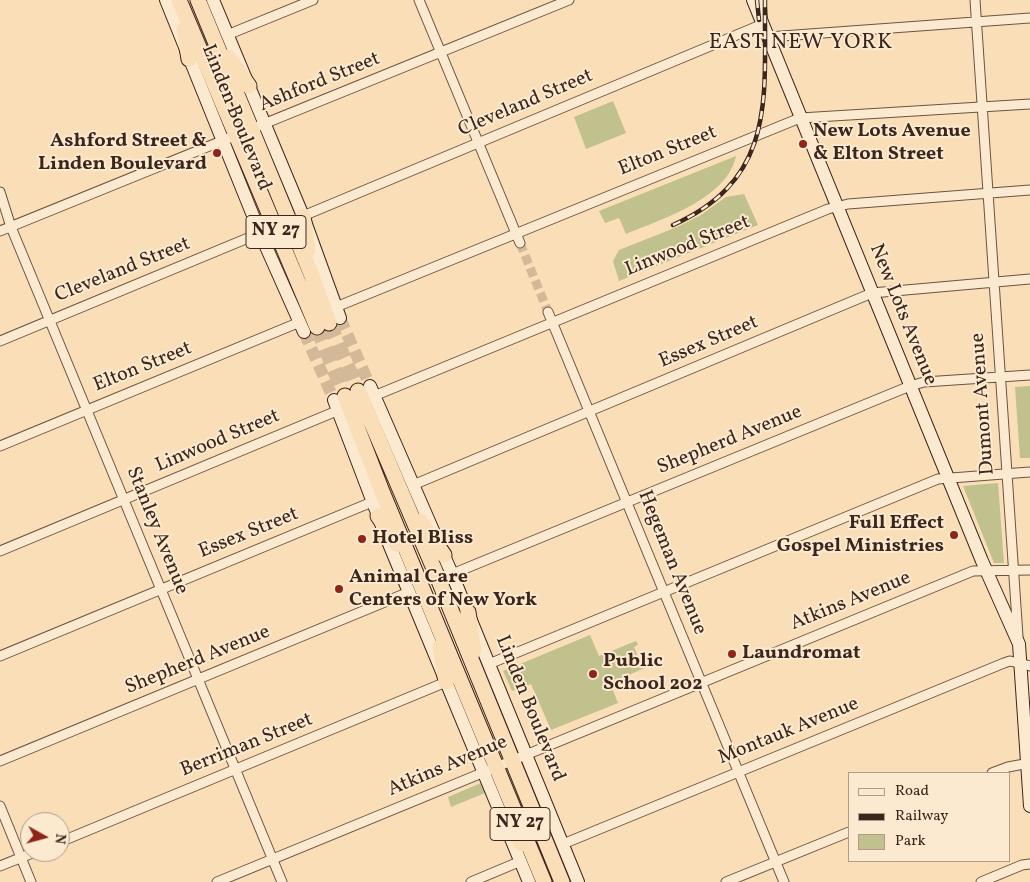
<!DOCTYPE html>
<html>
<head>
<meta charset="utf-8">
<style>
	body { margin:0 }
	#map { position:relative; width:1030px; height:882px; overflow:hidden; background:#f9deb7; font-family:Vollkorn,serif }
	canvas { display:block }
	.legend { position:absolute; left:848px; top:772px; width:162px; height:90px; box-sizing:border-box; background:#fbead0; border:1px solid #af9b88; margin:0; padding:6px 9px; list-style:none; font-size:15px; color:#3c251c }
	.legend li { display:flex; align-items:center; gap:10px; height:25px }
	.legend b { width:25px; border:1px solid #af9b88 }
	.north { position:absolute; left:20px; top:812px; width:50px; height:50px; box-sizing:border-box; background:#fbead0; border:1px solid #af9b88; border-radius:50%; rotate:97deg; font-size:14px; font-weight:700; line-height:20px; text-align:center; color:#3c251c }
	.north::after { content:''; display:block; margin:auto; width:18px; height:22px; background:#8f2418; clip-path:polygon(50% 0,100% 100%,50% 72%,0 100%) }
</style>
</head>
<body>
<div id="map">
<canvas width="1030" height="882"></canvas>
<ul class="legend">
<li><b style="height:6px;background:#fbead0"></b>Road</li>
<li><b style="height:6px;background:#3c251c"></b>Railway</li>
<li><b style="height:14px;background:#c0c18d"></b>Park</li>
</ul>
<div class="north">N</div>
</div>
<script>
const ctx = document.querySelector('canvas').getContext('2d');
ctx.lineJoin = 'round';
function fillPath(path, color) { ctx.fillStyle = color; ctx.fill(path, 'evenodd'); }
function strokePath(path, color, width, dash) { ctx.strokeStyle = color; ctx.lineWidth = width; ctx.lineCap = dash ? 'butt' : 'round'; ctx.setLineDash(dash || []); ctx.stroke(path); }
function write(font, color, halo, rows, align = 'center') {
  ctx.font = font + ' Vollkorn,serif'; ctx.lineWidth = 4; ctx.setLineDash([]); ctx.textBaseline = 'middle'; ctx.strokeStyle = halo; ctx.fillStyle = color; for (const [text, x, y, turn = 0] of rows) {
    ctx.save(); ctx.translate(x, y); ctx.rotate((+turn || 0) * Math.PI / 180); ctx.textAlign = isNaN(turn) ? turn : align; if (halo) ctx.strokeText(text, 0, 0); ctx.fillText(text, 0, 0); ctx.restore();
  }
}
fillPath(new Path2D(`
	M 613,101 L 626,133 L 586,149 L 574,117 Z
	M 736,156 C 727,199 662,219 626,234 L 619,218 L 605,223 L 599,211 Z
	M 744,194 L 758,225 L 619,281 L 613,261 L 619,250 L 677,227 L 701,215 L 726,197 Z
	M 1030,386 L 1030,458 L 1020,458 L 1015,387 Z
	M 998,483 L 1004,563 L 994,563 L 963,486 Z
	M 590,635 L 599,656 L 636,641 L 638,645 L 634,647 L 641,664 L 645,663 L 647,667 L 610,683 L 618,703 L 551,730 L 531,684 L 512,691 L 503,671 Z
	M 481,783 L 485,793 L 451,807 L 448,797 Z`), '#c0c18d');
strokePath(new Path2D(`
	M 520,243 L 548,312`), '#d3b998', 9, [9, 4.5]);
strokePath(new Path2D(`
	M 340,318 L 370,386
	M 304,332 L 334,400`), '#d3b998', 12, [12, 6]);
strokePath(new Path2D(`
	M 329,323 L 358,391
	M 317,327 L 345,396`), '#d3b998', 15, [15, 8]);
const street = new Path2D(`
	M 419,0 L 520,243
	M 975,0 L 1018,636
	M 227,35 L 313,0
	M 768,37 L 1030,18
	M 0,192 L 11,227 L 282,882
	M 303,216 L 763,24 L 761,0
	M 0,231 L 569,0
	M 336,307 L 800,118 L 1030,104
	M 548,312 L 784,882
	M 0,341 L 260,233
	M 374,396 L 828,209 L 848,204 L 1030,190
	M 0,446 L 300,322
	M 413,485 L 872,293 L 1030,279
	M 0,551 L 339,410
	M 452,574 L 910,386 L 924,382 L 1030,375
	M 0,656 L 372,502
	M 489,664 L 938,479 L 1030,472
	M 0,761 L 409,592
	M 992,773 L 1008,767 L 1030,763
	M 0,806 L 31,882
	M 60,842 L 446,682
	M 563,844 L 1004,663 L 1010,661 L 1030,666
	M 0,866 L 35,852
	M 217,882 L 973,571 L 1030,570
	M 471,882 L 521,861
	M 726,882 L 849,832
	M 981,882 L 1022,865 L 1030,864`);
const secondary = new Path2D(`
	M 166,0 L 260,233 L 304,332
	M 213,0 L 303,216 L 340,318
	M 753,0 L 982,561 L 1019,644 L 1030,806
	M 370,386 L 452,574 L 578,882
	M 334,400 L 387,539 L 529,882`);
const highway = new Path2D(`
	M 179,0 L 317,327
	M 198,0 L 312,276 L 329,323
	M 184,29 L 189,59
	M 228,57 L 249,86
	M 303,216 L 308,250
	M 358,391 L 435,571 L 562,882
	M 345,396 L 381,489 L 544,882
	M 378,516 L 397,544
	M 420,521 L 444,555
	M 468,612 L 474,651
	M 440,647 L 446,682
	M 501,814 L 522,844`);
strokePath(street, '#6b5343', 11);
strokePath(secondary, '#3c251c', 14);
strokePath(highway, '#3c251c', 17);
strokePath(street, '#fbead0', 9);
strokePath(secondary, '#fbead0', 12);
strokePath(highway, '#f9deb7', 15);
const rail = new Path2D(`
	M 757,0 L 759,20
	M 673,225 C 778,178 764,96 765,0`);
strokePath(rail, '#3c251c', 4.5);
strokePath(rail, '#fbead0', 2.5, [8]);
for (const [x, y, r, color] of [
	[803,144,5,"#8f2418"],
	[217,153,5,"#8f2418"],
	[954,535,5,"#8f2418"],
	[362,539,5,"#8f2418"],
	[339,589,5,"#8f2418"],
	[732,654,5,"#8f2418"],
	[593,674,5,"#8f2418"]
]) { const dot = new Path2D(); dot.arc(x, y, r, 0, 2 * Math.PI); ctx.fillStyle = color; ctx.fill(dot); strokePath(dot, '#fbead0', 2); }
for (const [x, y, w] of [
	[276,232,60],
	[520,824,60]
]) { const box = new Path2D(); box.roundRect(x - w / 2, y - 16.5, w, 33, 4); ctx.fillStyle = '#fbead0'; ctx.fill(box); strokePath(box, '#3c251c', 1); }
write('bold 19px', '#3c251c', null, [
	["NY 27",276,232],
	["NY 27",520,824]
]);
write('20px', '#3c251c', '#fbead0', [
	["Ashford Street",320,83,-22],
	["Cleveland Street",526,104,-23],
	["Linden Boulevard",235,118,68],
	["Elton Street",668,152,-22],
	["Linwood Street",688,247,-22],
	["Cleveland Street",123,271,-22],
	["New Lots Avenue",902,315,68],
	["Essex Street",709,343,-23],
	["Elton Street",143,368,-22],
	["Dumont Avenue",984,404,-94],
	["Shepherd Avenue",730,441,-22],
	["Linwood Street",218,442,-23],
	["Stanley Avenue",156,531,68],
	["Essex Street",249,534,-22],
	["Hegeman Avenue",671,563,68],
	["Atkins Avenue",851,602,-22],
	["Shepherd Avenue",198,661,-22],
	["Linden Boulevard",529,709,68],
	["Montauk Avenue",789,732,-22],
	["Berriman Street",247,746,-22],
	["Atkins Avenue",448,767,-23]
]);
write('bold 20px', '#3c251c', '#fbead0', [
	["New Lots Avenue",813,132],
	["& Elton Street",813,155],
	["Ashford Street &",207,142,"right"],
	["Linden Boulevard",207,165,"right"],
	["Full Effect",944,524,"right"],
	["Gospel Ministries",944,547,"right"],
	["Hotel Bliss",372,539],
	["Animal Care",349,578],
	["Centers of New York",349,601],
	["Laundromat",742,654],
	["Public",603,662],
	["School 202",603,685]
], 'left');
ctx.letterSpacing = '1px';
write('22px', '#3c251c', '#fbead0', [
	["EAST NEW YORK",801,44]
]);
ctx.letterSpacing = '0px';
</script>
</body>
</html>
